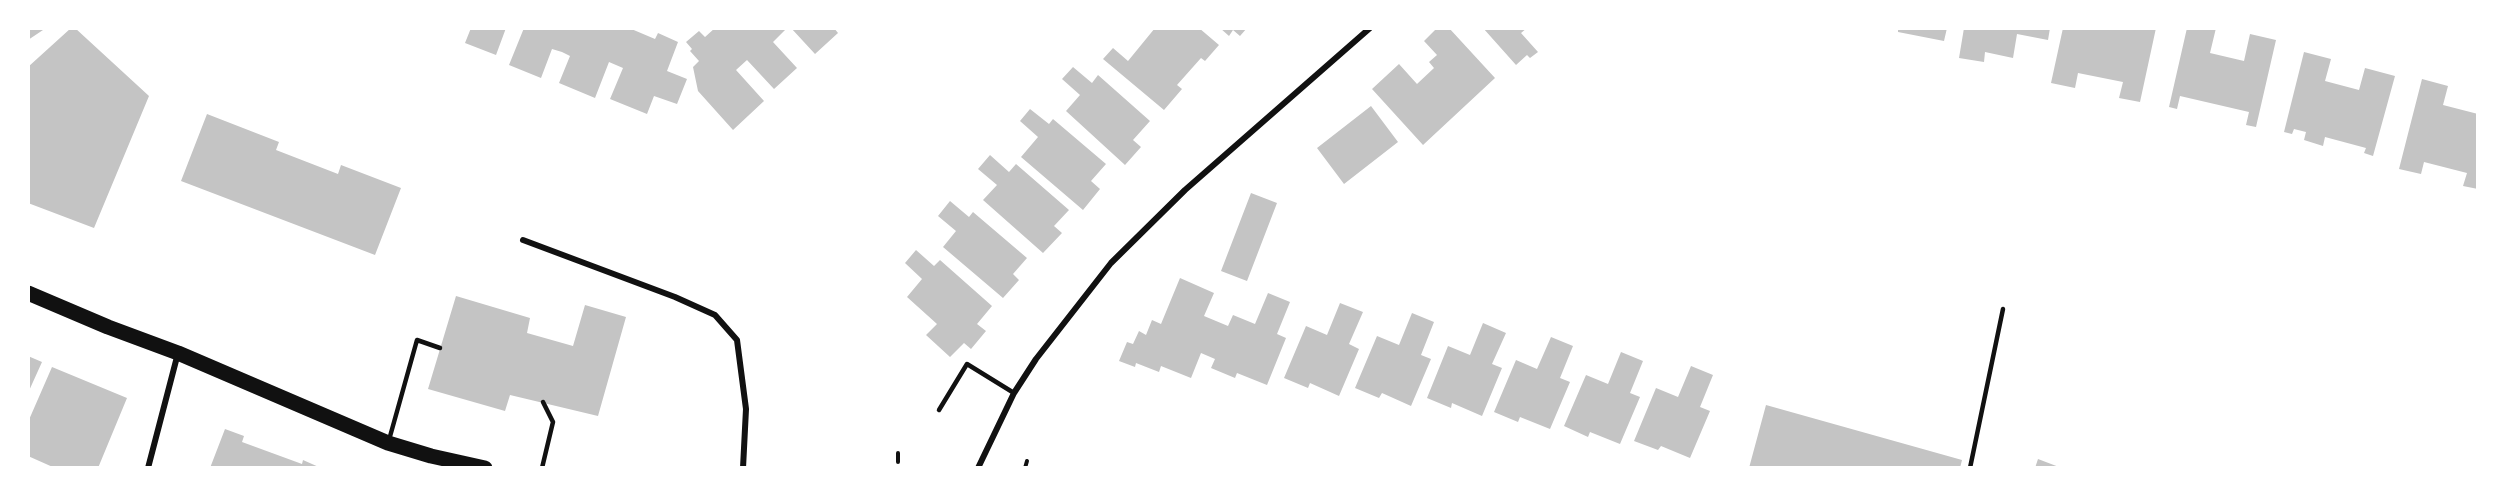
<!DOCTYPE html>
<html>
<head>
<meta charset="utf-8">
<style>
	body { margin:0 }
	#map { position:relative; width:2506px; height:496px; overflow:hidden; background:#fff; font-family:Inter,sans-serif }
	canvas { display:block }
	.frame { position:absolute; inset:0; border:30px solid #fff; pointer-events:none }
</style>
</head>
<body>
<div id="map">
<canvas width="2506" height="496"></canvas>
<div class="frame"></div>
</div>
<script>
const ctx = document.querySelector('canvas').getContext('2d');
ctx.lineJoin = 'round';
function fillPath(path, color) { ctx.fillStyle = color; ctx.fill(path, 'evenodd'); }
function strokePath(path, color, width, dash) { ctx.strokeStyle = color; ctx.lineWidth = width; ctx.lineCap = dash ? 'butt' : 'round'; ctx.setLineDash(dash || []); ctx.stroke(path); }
fillPath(new Path2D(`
	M 28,28 L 46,28 L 28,40 Z
	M 71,28 L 75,28 L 149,96 L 94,228 L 28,203 L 28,67 Z
	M 471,28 L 506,28 L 496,55 L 465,43 Z
	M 524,28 L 629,28 L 655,39 L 658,33 L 678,42 L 667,71 L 687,79 L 677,104 L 654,96 L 647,114 L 610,99 L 623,68 L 609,62 L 595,98 L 559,83 L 570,56 L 562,52 L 552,49 L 541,78 L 509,65 Z
	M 715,28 L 787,28 L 773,42 L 797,68 L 774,89 L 747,60 L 736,70 L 764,101 L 733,130 L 698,91 L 693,67 L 699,61 L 690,51 L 692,49 L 686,42 L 699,31 L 705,37 Z
	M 791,28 L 834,28 L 838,33 L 815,54 Z
	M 1155,28 L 1199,28 L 1219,45 L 1205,61 L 1201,58 L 1177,85 L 1182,89 L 1164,110 L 1103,59 L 1113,48 L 1128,61 Z
	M 1220,28 L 1247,28 L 1240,36 L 1233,30 L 1229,36 Z
	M 1437,28 L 1449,28 L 1495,78 L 1423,145 L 1372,89 L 1399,64 L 1417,84 L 1434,68 L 1429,62 L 1437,55 L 1424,41 Z
	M 1483,28 L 1527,28 L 1521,33 L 1538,52 L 1530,58 L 1527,55 L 1516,65 Z
	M 1898,28 L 1947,28 L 1944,41 L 1898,32 Z
	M 1964,28 L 2050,28 L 2048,40 L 2017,34 L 2013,58 L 1985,52 L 1984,62 L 1959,58 Z
	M 2063,28 L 2156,28 L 2140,102 L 2119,98 L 2123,82 L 2078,73 L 2075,88 L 2051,83 Z
	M 2187,28 L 2216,28 L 2210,53 L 2244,61 L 2250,34 L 2276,40 L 2256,127 L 2246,125 L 2249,112 L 2180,96 L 2177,109 L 2169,107 Z
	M 2304,52 L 2331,59 L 2325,81 L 2359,90 L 2365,68 L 2395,76 L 2373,156 L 2364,153 L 2366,148 L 2325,137 L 2323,146 L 2304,140 L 2306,132 L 2294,129 L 2292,134 L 2284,132 Z
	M 1073,67 L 1092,83 L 1098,75 L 1150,121 L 1133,140 L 1141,147 L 1125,165 L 1066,111 L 1080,95 L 1062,79 Z
	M 2422,79 L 2448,86 L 2443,105 L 2478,114 L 2478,189 L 2463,186 L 2467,173 L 2424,162 L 2421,174 L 2399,169 Z
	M 1371,106 L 1398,142 L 1344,184 L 1317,148 Z
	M 1030,109 L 1049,124 L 1053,119 L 1106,164 L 1091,181 L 1100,189 L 1083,210 L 1021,157 L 1038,137 L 1020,121 Z
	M 207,114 L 279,142 L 276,150 L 338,174 L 341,165 L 401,188 L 375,255 L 181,181 Z
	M 990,155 L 1009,172 L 1016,164 L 1069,210 L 1054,226 L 1062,233 L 1043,253 L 983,200 L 997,185 L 978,169 Z
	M 1251,193 L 1277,203 L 1247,281 L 1221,271 Z
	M 950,201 L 969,217 L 973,212 L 1027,258 L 1013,274 L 1019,280 L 1003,298 L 943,247 L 956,231 L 938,216 Z
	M 916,250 L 934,266 L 940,260 L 992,306 L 977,324 L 986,331 L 971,349 L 964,343 L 950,357 L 926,335 L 937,324 L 907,297 L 922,279 L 905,263 Z
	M 1180,278 L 1214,293 L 1204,316 L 1228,326 L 1233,315 L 1255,324 L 1268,293 L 1290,302 L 1277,334 L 1286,338 L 1267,385 L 1237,373 L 1235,378 L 1211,368 L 1215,359 L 1201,353 L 1191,378 L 1161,366 L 1159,372 L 1136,363 L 1135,367 L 1119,361 L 1127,342 L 1133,344 L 1139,331 L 1146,335 L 1152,320 L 1161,324 Z
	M 456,296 L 530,318 L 527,333 L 573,346 L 585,305 L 626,317 L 598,416 L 510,395 L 505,411 L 428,389 Z
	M 1340,303 L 1363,312 L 1349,344 L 1359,349 L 1339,396 L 1310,383 L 1308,388 L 1284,378 L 1306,326 L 1327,335 Z
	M 1412,313 L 1434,322 L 1421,355 L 1431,359 L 1411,406 L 1382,393 L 1379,398 L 1355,388 L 1377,336 L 1399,345 Z
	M 1483,323 L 1506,333 L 1492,364 L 1502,368 L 1482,416 L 1452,403 L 1451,408 L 1427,398 L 1448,346 L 1470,355 Z
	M 1551,337 L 1573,346 L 1560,378 L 1570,382 L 1550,429 L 1520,417 L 1518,422 L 1494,412 L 1516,360 L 1537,369 Z
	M 1621,352 L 1643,361 L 1630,393 L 1640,397 L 1620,444 L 1590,432 L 1588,437 L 1564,426 L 1586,375 L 1608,384 Z
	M 28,356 L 42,362 L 28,393 Z
	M 1691,366 L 1713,375 L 1700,407 L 1710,411 L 1690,458 L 1661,446 L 1658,450 L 1634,441 L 1656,388 L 1678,397 Z
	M 52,367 L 127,398 L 98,468 L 55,468 L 28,456 L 28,422 Z
	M 1766,405 L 1962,460 L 1960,468 L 1749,468 Z
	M 225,429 L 244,436 L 242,442 L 302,464 L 303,460 L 321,468 L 210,468 Z
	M 2038,459 L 2059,467 L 2059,468 L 2035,468 Z`), '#c4c4c4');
strokePath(new Path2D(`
	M 898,453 L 898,462
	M 1025,468 L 1027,461`), '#111', 4);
strokePath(new Path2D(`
	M 939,410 L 967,364 L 1014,393
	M 389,440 L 417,340 L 440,348
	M 542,468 L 553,422 L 543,402
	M 1970,468 L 2003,309`), '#111', 4.5);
strokePath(new Path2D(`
	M 523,240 L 675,297 L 715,315 L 737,340 L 746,409 L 743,468
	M 148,468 L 178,353
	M 978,468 L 1014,393 L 1036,359 L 1111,263 L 1185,190 L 1370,28`), '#111', 6);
strokePath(new Path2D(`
	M 28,293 L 108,327 L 178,353 L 388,443 L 431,456 L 485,468`), '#111', 15);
</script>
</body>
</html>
